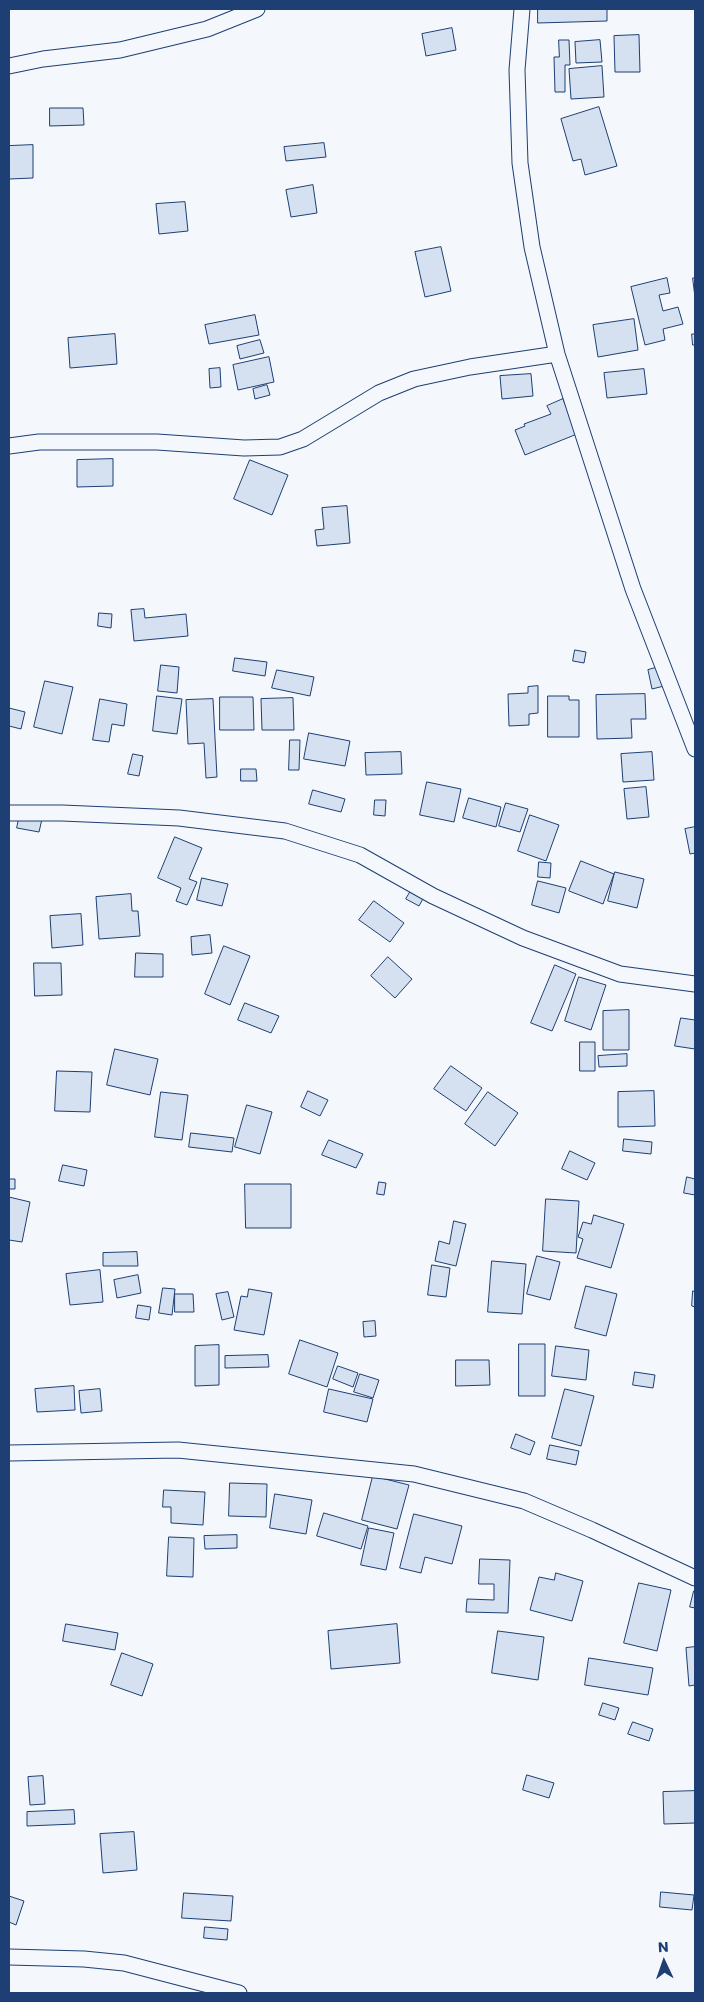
<!DOCTYPE html>
<html>
<head>
<meta charset="utf-8">
<style>
	body { margin:0 }
	#map { position:relative; width:704px; height:2002px; overflow:hidden; background:#f4f7fb; font-family:Poppins,sans-serif }
	canvas { display:block }
	.frame { position:absolute; inset:0; border:10px solid #1d3f73; pointer-events:none }
	.north { position:absolute; left:639px; top:1937px; width:50px; height:50px; -webkit-text-stroke:4px #f4f7fb; paint-order:stroke; rotate:357deg; font-size:14px; font-weight:700; line-height:20px; text-align:center; color:#1d3f73 }
	.north::after { content:''; display:block; margin:auto; width:18px; height:22px; background:#1d3f73; clip-path:polygon(50% 0,100% 100%,50% 72%,0 100%) }
</style>
</head>
<body>
<div id="map">
<canvas width="704" height="2002"></canvas>
<div class="frame"></div>
<div class="north">N</div>
</div>
<script>
const ctx = document.querySelector('canvas').getContext('2d');
ctx.lineJoin = 'round';
function fillPath(path, color) { ctx.fillStyle = color; ctx.fill(path, 'evenodd'); }
function strokePath(path, color, width, dash) { ctx.strokeStyle = color; ctx.lineWidth = width; ctx.lineCap = dash ? 'butt' : 'round'; ctx.setLineDash(dash || []); ctx.stroke(path); }
const building = new Path2D(`
	M 538,9 L 607,9 L 607,21 L 538,23 Z
	M 452,28 L 456,50 L 426,56 L 422,34 Z
	M 639,35 L 640,72 L 615,72 L 614,36 Z
	M 559,40 L 569,40 L 570,65 L 565,65 L 565,92 L 555,92 L 554,57 L 559,57 Z
	M 600,40 L 602,62 L 576,63 L 575,42 Z
	M 602,66 L 604,97 L 571,99 L 569,69 Z
	M 599,107 L 617,166 L 585,175 L 581,159 L 573,161 L 561,119 Z
	M 50,108 L 83,108 L 84,125 L 50,126 Z
	M 324,143 L 326,157 L 286,161 L 284,147 Z
	M 33,145 L 33,178 L 9,179 L 9,146 Z
	M 313,185 L 317,213 L 291,217 L 286,190 Z
	M 185,202 L 188,231 L 159,234 L 156,204 Z
	M 441,247 L 451,291 L 425,297 L 415,252 Z
	M 667,278 L 670,293 L 659,295 L 663,311 L 678,307 L 683,324 L 663,329 L 665,340 L 645,345 L 631,287 Z
	M 693,278 L 695,278 L 695,297 Z
	M 255,315 L 259,335 L 209,344 L 205,325 Z
	M 634,319 L 638,350 L 598,357 L 593,325 Z
	M 115,334 L 117,364 L 70,368 L 68,338 Z
	M 692,334 L 695,334 L 695,345 L 693,345 Z
	M 260,340 L 264,353 L 240,359 L 237,346 Z
	M 269,357 L 274,382 L 238,390 L 233,365 Z
	M 220,368 L 221,387 L 210,388 L 209,369 Z
	M 644,369 L 647,394 L 607,398 L 604,373 Z
	M 531,374 L 533,396 L 502,399 L 500,376 Z
	M 267,385 L 270,395 L 255,399 L 253,389 Z
	M 563,399 L 577,434 L 525,455 L 515,430 L 525,426 L 524,424 L 551,414 L 547,406 Z
	M 113,459 L 113,486 L 77,487 L 77,460 Z
	M 250,460 L 288,475 L 272,515 L 234,499 Z
	M 347,506 L 350,543 L 317,546 L 315,530 L 324,529 L 322,508 Z
	M 144,609 L 145,618 L 186,614 L 188,636 L 134,641 L 131,610 Z
	M 99,613 L 112,614 L 111,628 L 98,626 Z
	M 575,650 L 586,652 L 584,663 L 573,661 Z
	M 235,658 L 267,662 L 265,676 L 233,671 Z
	M 161,665 L 179,667 L 177,693 L 158,691 Z
	M 659,667 L 664,686 L 652,689 L 648,670 Z
	M 277,670 L 314,677 L 310,696 L 272,688 Z
	M 45,681 L 73,687 L 62,734 L 34,727 Z
	M 538,686 L 538,713 L 529,714 L 529,725 L 509,726 L 508,694 L 528,693 L 528,687 Z
	M 645,694 L 646,719 L 631,719 L 632,738 L 597,739 L 596,695 Z
	M 157,696 L 182,699 L 177,734 L 153,731 Z
	M 548,696 L 569,696 L 569,700 L 579,700 L 579,737 L 548,737 Z
	M 220,697 L 253,697 L 254,730 L 220,730 Z
	M 293,698 L 294,730 L 262,730 L 261,699 Z
	M 100,699 L 127,704 L 124,726 L 112,724 L 109,742 L 93,740 Z
	M 213,699 L 217,777 L 206,778 L 204,743 L 188,744 L 186,700 Z
	M 9,708 L 25,712 L 21,729 L 9,726 Z
	M 309,733 L 350,741 L 345,766 L 304,759 Z
	M 290,740 L 300,740 L 299,770 L 289,770 Z
	M 401,752 L 402,774 L 366,775 L 365,753 Z
	M 652,752 L 654,780 L 623,782 L 621,754 Z
	M 133,754 L 143,756 L 139,776 L 128,774 Z
	M 241,769 L 256,769 L 257,781 L 241,781 Z
	M 427,782 L 461,789 L 454,822 L 420,815 Z
	M 646,787 L 649,817 L 627,819 L 624,789 Z
	M 313,790 L 345,799 L 341,812 L 309,804 Z
	M 469,798 L 501,807 L 496,827 L 463,818 Z
	M 375,800 L 386,800 L 385,816 L 374,815 Z
	M 506,803 L 528,809 L 520,832 L 499,826 Z
	M 20,814 L 42,819 L 39,832 L 17,828 Z
	M 530,815 L 559,825 L 546,861 L 518,851 Z
	M 695,827 L 695,853 L 690,854 L 685,829 Z
	M 175,837 L 202,848 L 189,879 L 197,882 L 187,905 L 176,901 L 181,888 L 158,878 Z
	M 581,861 L 614,874 L 603,904 L 569,891 Z
	M 539,862 L 551,863 L 550,878 L 538,877 Z
	M 615,872 L 644,879 L 637,908 L 608,901 Z
	M 202,878 L 228,884 L 222,906 L 197,900 Z
	M 418,879 L 430,886 L 419,906 L 406,899 Z
	M 538,881 L 566,888 L 559,913 L 532,905 Z
	M 131,894 L 132,911 L 138,911 L 140,936 L 99,939 L 96,897 Z
	M 374,901 L 404,923 L 390,942 L 359,920 Z
	M 81,914 L 83,945 L 52,948 L 50,916 Z
	M 210,935 L 212,953 L 192,955 L 191,937 Z
	M 224,946 L 250,956 L 230,1005 L 205,994 Z
	M 136,953 L 163,954 L 163,977 L 135,977 Z
	M 388,957 L 412,979 L 395,998 L 371,976 Z
	M 34,963 L 61,963 L 62,995 L 35,996 Z
	M 555,965 L 576,974 L 552,1031 L 531,1023 Z
	M 579,977 L 606,985 L 591,1030 L 565,1021 Z
	M 245,1003 L 279,1016 L 271,1033 L 238,1020 Z
	M 629,1010 L 629,1050 L 603,1050 L 603,1011 Z
	M 681,1018 L 695,1020 L 695,1049 L 675,1046 Z
	M 580,1042 L 595,1042 L 595,1071 L 580,1071 Z
	M 115,1049 L 158,1059 L 150,1095 L 107,1085 Z
	M 627,1054 L 627,1066 L 599,1067 L 598,1056 Z
	M 451,1066 L 482,1088 L 466,1111 L 434,1089 Z
	M 57,1071 L 92,1072 L 90,1112 L 55,1111 Z
	M 308,1091 L 328,1100 L 320,1116 L 301,1107 Z
	M 654,1091 L 655,1126 L 618,1127 L 618,1092 Z
	M 161,1092 L 188,1095 L 182,1140 L 155,1137 Z
	M 488,1092 L 518,1113 L 495,1146 L 465,1124 Z
	M 247,1105 L 272,1112 L 260,1154 L 235,1147 Z
	M 191,1133 L 234,1138 L 232,1152 L 189,1147 Z
	M 624,1139 L 652,1142 L 651,1154 L 623,1151 Z
	M 329,1140 L 363,1154 L 356,1168 L 322,1155 Z
	M 570,1151 L 595,1163 L 587,1180 L 562,1169 Z
	M 63,1165 L 87,1170 L 84,1186 L 59,1181 Z
	M 687,1177 L 695,1179 L 695,1195 L 684,1193 Z
	M 9,1179 L 15,1179 L 15,1189 L 9,1189 Z
	M 379,1182 L 386,1183 L 384,1195 L 377,1194 Z
	M 245,1184 L 291,1184 L 291,1228 L 246,1228 Z
	M 9,1197 L 30,1202 L 22,1242 L 9,1240 Z
	M 546,1199 L 579,1201 L 576,1253 L 543,1251 Z
	M 594,1215 L 624,1224 L 611,1268 L 577,1258 L 583,1239 L 578,1237 L 583,1222 L 591,1224 Z
	M 454,1221 L 466,1224 L 456,1266 L 435,1261 L 439,1241 L 449,1244 Z
	M 137,1252 L 138,1266 L 103,1266 L 103,1253 Z
	M 537,1256 L 560,1262 L 550,1300 L 527,1294 Z
	M 492,1261 L 526,1264 L 522,1314 L 488,1312 Z
	M 432,1265 L 450,1268 L 446,1297 L 428,1295 Z
	M 100,1270 L 103,1302 L 70,1305 L 66,1274 Z
	M 138,1275 L 141,1293 L 117,1298 L 114,1280 Z
	M 586,1286 L 617,1294 L 606,1336 L 575,1328 Z
	M 163,1288 L 175,1289 L 172,1315 L 159,1313 Z
	M 249,1289 L 272,1293 L 264,1335 L 234,1330 L 241,1296 L 247,1297 Z
	M 693,1291 L 695,1292 L 695,1307 L 692,1306 Z
	M 228,1292 L 234,1317 L 222,1320 L 216,1294 Z
	M 175,1294 L 193,1294 L 194,1312 L 175,1312 Z
	M 138,1305 L 151,1307 L 149,1320 L 136,1318 Z
	M 375,1321 L 376,1336 L 364,1337 L 363,1322 Z
	M 300,1340 L 338,1353 L 327,1387 L 289,1374 Z
	M 519,1344 L 545,1344 L 545,1396 L 519,1396 Z
	M 219,1345 L 219,1385 L 195,1386 L 195,1346 Z
	M 556,1346 L 589,1350 L 586,1380 L 552,1376 Z
	M 268,1355 L 269,1367 L 225,1368 L 225,1356 Z
	M 456,1360 L 489,1360 L 490,1385 L 456,1386 Z
	M 338,1366 L 358,1373 L 353,1387 L 333,1379 Z
	M 635,1372 L 655,1375 L 653,1388 L 633,1385 Z
	M 360,1374 L 379,1380 L 373,1398 L 354,1392 Z
	M 74,1386 L 75,1410 L 37,1412 L 35,1389 Z
	M 100,1389 L 102,1411 L 81,1413 L 79,1391 Z
	M 329,1389 L 373,1399 L 367,1422 L 324,1412 Z
	M 565,1389 L 594,1396 L 581,1446 L 552,1438 Z
	M 516,1434 L 535,1442 L 530,1455 L 511,1448 Z
	M 550,1445 L 579,1451 L 576,1465 L 547,1459 Z
	M 373,1476 L 409,1485 L 397,1529 L 362,1520 Z
	M 230,1483 L 267,1484 L 266,1517 L 229,1516 Z
	M 164,1490 L 205,1492 L 203,1525 L 171,1523 L 171,1507 L 163,1507 Z
	M 275,1494 L 312,1500 L 306,1534 L 270,1528 Z
	M 324,1513 L 368,1526 L 361,1549 L 317,1536 Z
	M 414,1514 L 462,1526 L 452,1564 L 425,1557 L 421,1573 L 400,1568 Z
	M 369,1528 L 394,1533 L 386,1570 L 361,1565 Z
	M 237,1535 L 237,1548 L 205,1549 L 204,1536 Z
	M 169,1537 L 194,1538 L 193,1577 L 167,1576 Z
	M 480,1559 L 510,1560 L 508,1613 L 466,1612 L 467,1599 L 494,1600 L 494,1584 L 479,1584 Z
	M 556,1573 L 583,1581 L 572,1621 L 530,1610 L 539,1577 L 554,1580 Z
	M 639,1583 L 671,1590 L 657,1651 L 624,1643 Z
	M 694,1591 L 695,1591 L 695,1608 L 690,1607 Z
	M 66,1624 L 118,1633 L 115,1650 L 63,1641 Z
	M 397,1624 L 400,1663 L 331,1669 L 328,1631 Z
	M 498,1631 L 544,1637 L 538,1680 L 492,1673 Z
	M 695,1647 L 695,1685 L 689,1686 L 686,1648 Z
	M 122,1653 L 153,1664 L 142,1696 L 111,1685 Z
	M 589,1658 L 653,1668 L 648,1695 L 585,1685 Z
	M 603,1703 L 619,1708 L 615,1720 L 599,1715 Z
	M 633,1722 L 653,1729 L 649,1741 L 628,1734 Z
	M 527,1775 L 554,1783 L 549,1798 L 523,1790 Z
	M 43,1776 L 45,1804 L 30,1805 L 28,1777 Z
	M 695,1791 L 695,1823 L 664,1824 L 663,1792 Z
	M 74,1810 L 75,1824 L 27,1826 L 27,1812 Z
	M 134,1832 L 137,1870 L 103,1873 L 100,1834 Z
	M 661,1892 L 694,1895 L 692,1910 L 660,1907 Z
	M 184,1893 L 233,1896 L 231,1921 L 182,1918 Z
	M 9,1896 L 24,1901 L 16,1925 L 9,1922 Z
	M 205,1927 L 228,1929 L 227,1940 L 204,1938 Z`);
fillPath(building, '#d5e0f0');
strokePath(building, '#1d3f73', 1);
const minor = new Path2D(`
	M 522,9 L 517,70 L 520,163 L 532,247 L 557,354 L 633,589 L 695,749
	M 9,66 L 43,59 L 120,50 L 207,29 L 257,9
	M 9,446 L 39,442 L 157,442 L 244,448 L 280,447 L 303,439 L 379,393 L 414,379 L 470,367 L 557,354
	M 9,813 L 62,813 L 179,818 L 285,831 L 360,855 L 433,896 L 523,938 L 620,974 L 695,984
	M 9,1453 L 178,1450 L 414,1474 L 524,1501 L 592,1530 L 695,1578
	M 9,1957 L 84,1959 L 124,1963 L 239,1993`);
strokePath(minor, '#1d3f73', 17);
strokePath(minor, '#f4f7fb', 15);
</script>
</body>
</html>
